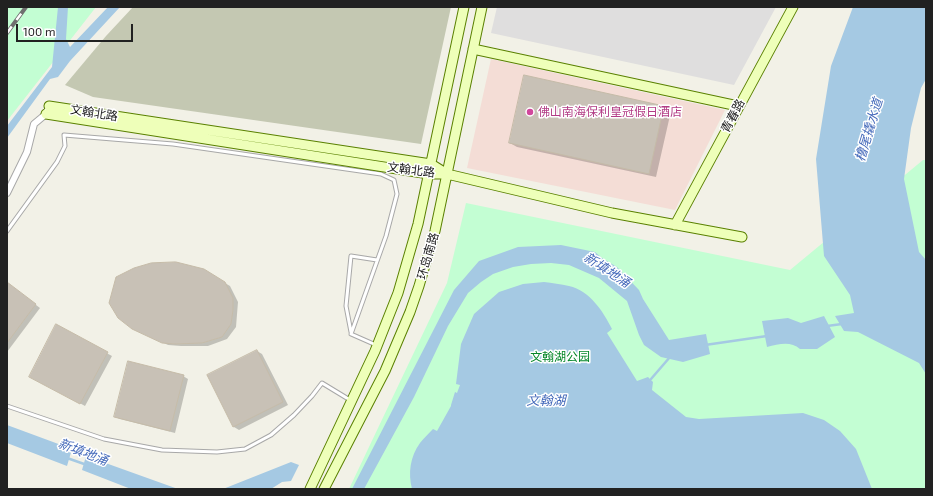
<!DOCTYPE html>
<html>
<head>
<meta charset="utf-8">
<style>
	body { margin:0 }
	#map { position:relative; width:933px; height:496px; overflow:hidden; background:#f2f1e7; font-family:"Exo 2",sans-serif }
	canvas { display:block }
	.frame { position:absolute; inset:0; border:8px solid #212121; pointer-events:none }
	.scale { position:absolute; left:16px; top:24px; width:117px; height:18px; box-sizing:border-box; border:2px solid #212121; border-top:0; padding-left:5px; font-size:12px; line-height:14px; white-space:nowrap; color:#212121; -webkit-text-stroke:3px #fff; paint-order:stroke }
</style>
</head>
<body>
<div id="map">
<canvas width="933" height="496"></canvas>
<div class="frame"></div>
<div class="scale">100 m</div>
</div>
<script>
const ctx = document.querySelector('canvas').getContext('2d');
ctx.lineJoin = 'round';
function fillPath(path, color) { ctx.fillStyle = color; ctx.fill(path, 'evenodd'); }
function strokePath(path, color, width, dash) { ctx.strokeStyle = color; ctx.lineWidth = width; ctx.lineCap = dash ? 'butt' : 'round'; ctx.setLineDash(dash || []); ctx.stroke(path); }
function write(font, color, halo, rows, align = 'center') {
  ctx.font = font + ' "Exo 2","Noto Sans SC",sans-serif'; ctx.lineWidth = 3; ctx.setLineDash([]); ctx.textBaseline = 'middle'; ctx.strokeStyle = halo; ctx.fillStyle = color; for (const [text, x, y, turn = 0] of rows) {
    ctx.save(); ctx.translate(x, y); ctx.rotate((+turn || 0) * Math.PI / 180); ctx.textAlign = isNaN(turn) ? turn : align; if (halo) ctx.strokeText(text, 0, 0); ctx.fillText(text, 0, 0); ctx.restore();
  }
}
fillPath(new Path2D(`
	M 497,7 L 776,7 L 734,85 L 491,33 Z`), '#dfdede');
fillPath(new Path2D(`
	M 491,59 L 725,110 L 675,210 L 467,168 Z`), '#f4ddd6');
fillPath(new Path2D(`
	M 133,7 L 451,7 L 421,144 L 93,97 L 65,85 L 106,36 Z`), '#c4c8b2');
fillPath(new Path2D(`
	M 7,7 L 96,7 L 7,121 Z
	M 923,160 L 926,160 L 926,489 L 349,489 L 447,283 L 466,203 L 790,270 Z`), '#c3fed3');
fillPath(new Path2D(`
	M 58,7 L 68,7 L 66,39 L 70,47 L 108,7 L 120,7 L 70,61 L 58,77 L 50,79 L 7,138 L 7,126 L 52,67 Z
	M 853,7 L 926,7 L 926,79 L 921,88 L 911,128 L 904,179 L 919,252 L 926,260 L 926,374 L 919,363 L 858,332 L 844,331 L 835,316 L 854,313 L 850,295 L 824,256 L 816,159 L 831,66 Z
	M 561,245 L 595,252 L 602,258 L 617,267 L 639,290 L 643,299 L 669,340 L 706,334 L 710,354 L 683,362 L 661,357 L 644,345 L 639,335 L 627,301 L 599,278 L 569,265 L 551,263 L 531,264 L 513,267 L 493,274 L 481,282 L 468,293 L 448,326 L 414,397 L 364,489 L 352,489 L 454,290 L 479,261 L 518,247 Z
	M 544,282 C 552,283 561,284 569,286 C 590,291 603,311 612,329 L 607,333 L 637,381 L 648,377 L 653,382 L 652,390 L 686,417 L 699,419 L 803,413 L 824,420 L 840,431 L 856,449 L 872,489 L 412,489 C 408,473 410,457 420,443 C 424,438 429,433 433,429 L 437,431 L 451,406 L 451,405 L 455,392 L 457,393 L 460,385 L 456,384 L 461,344 L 474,314 L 499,292 L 523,284 Z
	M 824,316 L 835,337 L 817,349 L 800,349 C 791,341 779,344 767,347 L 762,321 L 788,318 L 801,323 Z
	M 7,425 L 72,449 L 67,466 L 7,443 Z
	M 86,456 L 178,489 L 131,489 L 82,470 Z
	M 291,462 L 299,465 L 291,481 L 282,482 L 271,489 L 223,489 Z`), '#a5c9e3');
fillPath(new Path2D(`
	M 664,107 L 671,111 L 656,177 L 517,147 L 510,143 Z
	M 203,270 L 230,286 L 238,302 L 236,327 L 227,339 L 208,346 L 181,346 L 168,345 L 139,331 Z
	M 7,283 L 40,308 L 7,352 Z
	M 57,326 L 112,356 L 85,406 L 30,376 Z
	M 257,351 L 262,354 L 288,405 L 239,430 L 234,427 L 209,375 Z
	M 183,376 L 188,379 L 175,433 L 120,419 L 115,417 Z`), '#0003');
strokePath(new Path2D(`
	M 827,326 L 842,324
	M 705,345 L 767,336
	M 651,379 L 670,357
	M 67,458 L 87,465`), '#a5c9e3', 2.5);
const building = new Path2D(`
	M 524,75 L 664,106 L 649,174 L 509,143 Z
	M 176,262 L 204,269 L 225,282 L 233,298 L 233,310 L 231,324 L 222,337 L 202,343 L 175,344 L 162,343 L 132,329 L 118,318 L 109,303 L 116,277 L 134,268 L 151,263 Z
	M 7,282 L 36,304 L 7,343 Z
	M 56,324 L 108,352 L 80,404 L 29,377 Z
	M 257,350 L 283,402 L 233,427 L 207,375 Z
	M 128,361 L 184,375 L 170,431 L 114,417 Z`);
fillPath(building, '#c8c1b6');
strokePath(building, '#c5bba8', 1);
const lane = new Path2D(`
	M 7,231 L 57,162 L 65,146 L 64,135 L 173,144 L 381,174 L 394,180 L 397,194 L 386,236 L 351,334 L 376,345
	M 351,332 L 346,306 L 351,256 L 377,260
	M 7,406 L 104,439 L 162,450 L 217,452 L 245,449 L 271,435 L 294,415 L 312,396 L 322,383 L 350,400`);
const street = new Path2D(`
	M 7,193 L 27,152 L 34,124 L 46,114 L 47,111`);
const secondary = new Path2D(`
	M 473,49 L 738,106
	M 49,106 L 431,164 L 447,174
	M 46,114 L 429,174 L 447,174 L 612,213 L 742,237
	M 675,225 L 793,7
	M 310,489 L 375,351 L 398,293 L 418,224 L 464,7
	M 324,489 L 385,371 L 410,312 L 419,286 L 435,231 L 482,7`);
strokePath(lane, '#a8a8a8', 5);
strokePath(street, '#a8a8a8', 8);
strokePath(secondary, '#5a8100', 11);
strokePath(lane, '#fff', 3);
strokePath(street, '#fff', 6);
strokePath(secondary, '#eeffb9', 9);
const rail = new Path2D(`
	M 7,33 L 26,7`);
strokePath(rail, '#6f6f6f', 4);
strokePath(rail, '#fff', 2.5, [8]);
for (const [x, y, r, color] of [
	[530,112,4,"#d1479c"]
]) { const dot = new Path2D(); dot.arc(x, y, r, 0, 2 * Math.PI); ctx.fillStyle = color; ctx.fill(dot); strokePath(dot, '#fff', 1.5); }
write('12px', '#b23c85', '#fff', [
	["佛山南海保利皇冠假日酒店",538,112]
], 'left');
write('12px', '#212121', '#fff', [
	["文翰北路",94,113,9],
	["青春路",733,116,-62],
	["文翰北路",411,170,7],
	["环岛南路",428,256,-74]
]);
write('12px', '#048628', '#fff', [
	["文翰湖公园",560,357]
]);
write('italic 13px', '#4469ba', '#fff', [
	["橹尾撬水道",869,130,-73],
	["新填地涌",607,270,33],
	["文翰湖",546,401],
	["新填地涌",83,452,21]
]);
</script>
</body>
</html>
